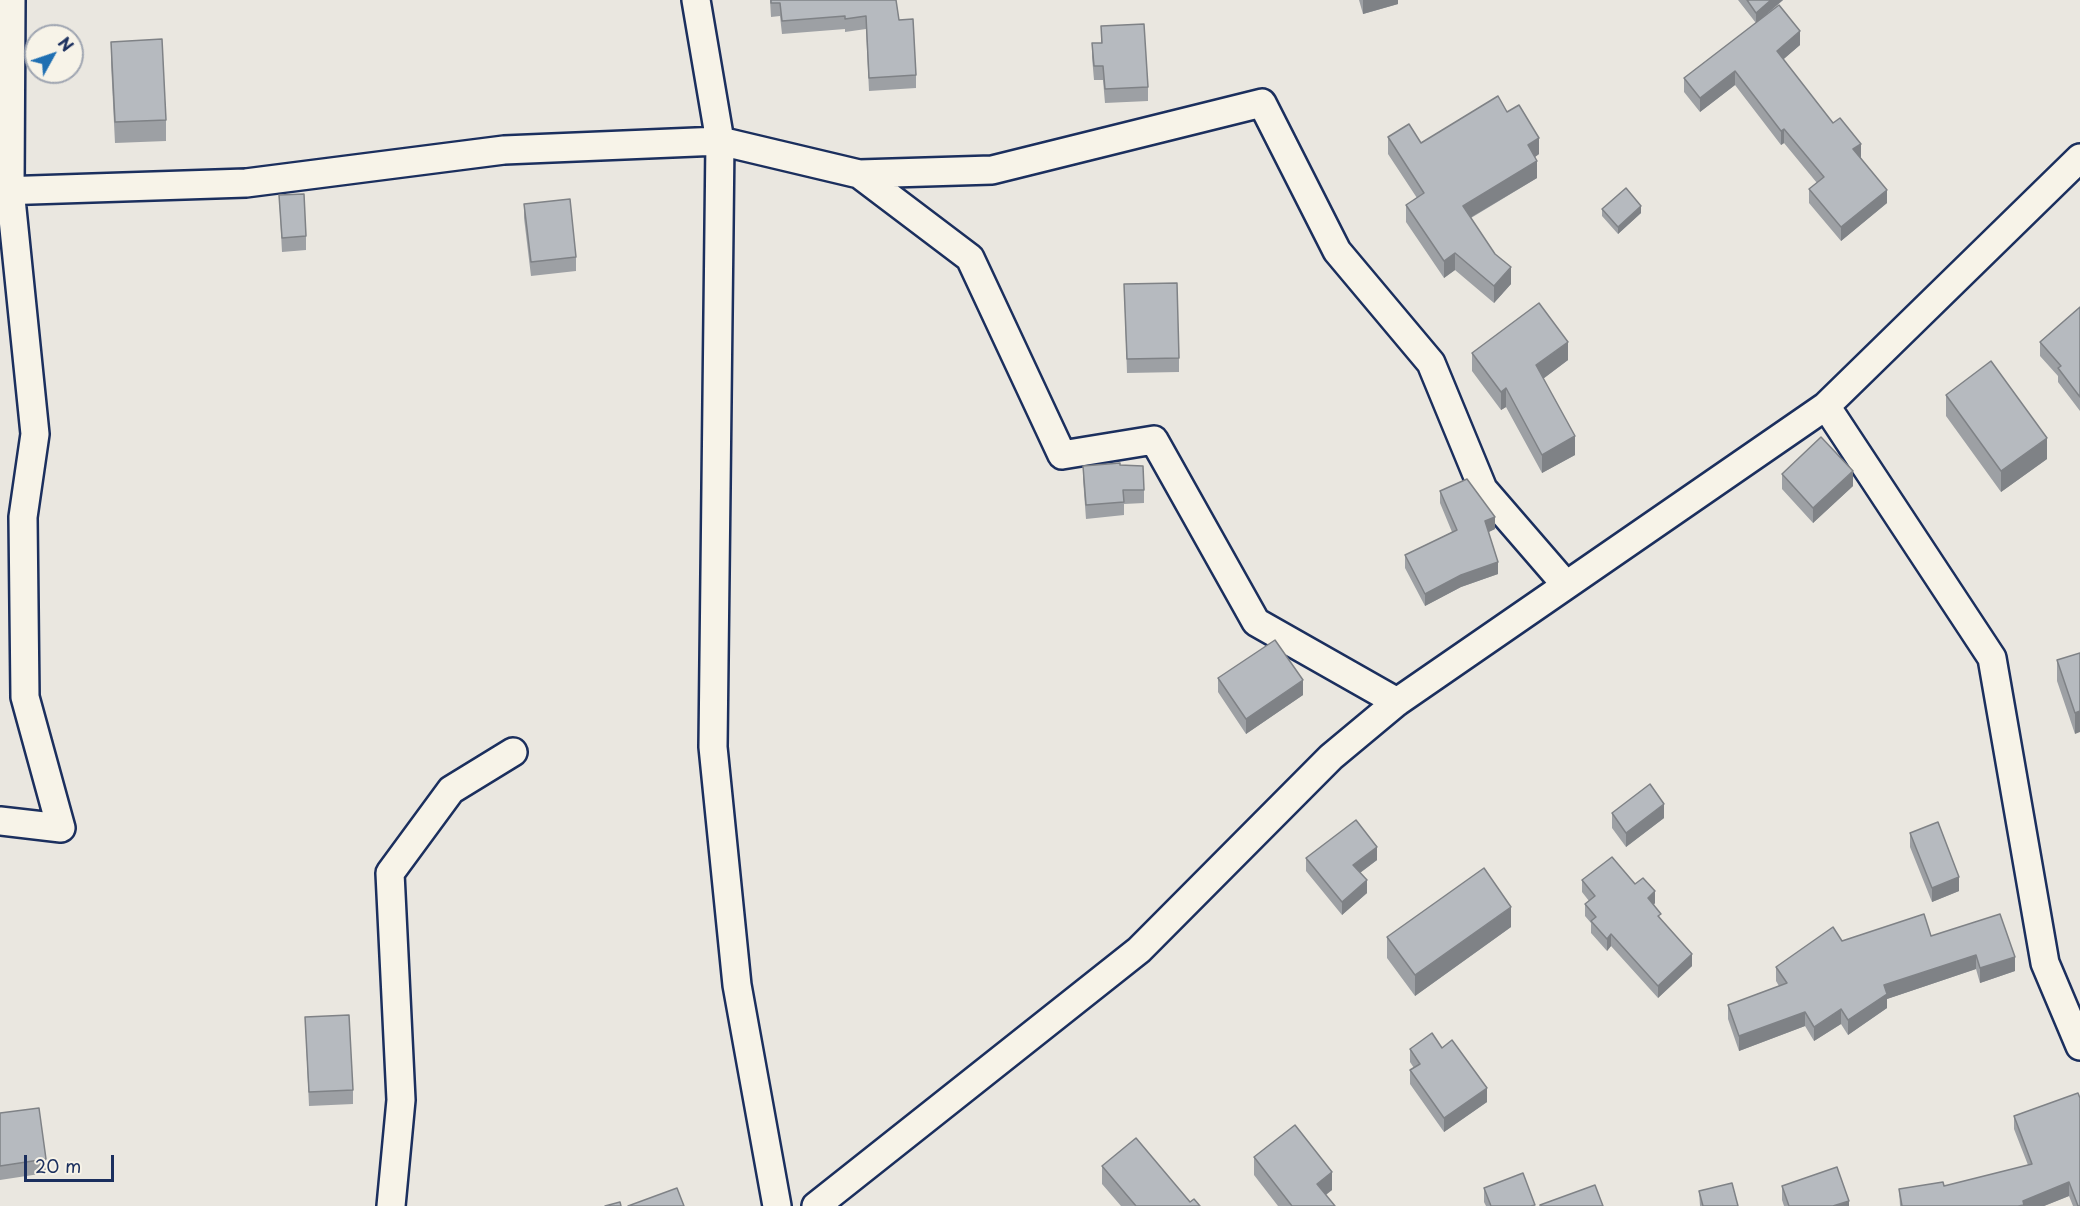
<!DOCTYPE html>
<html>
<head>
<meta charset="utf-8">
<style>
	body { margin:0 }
	#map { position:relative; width:2080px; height:1206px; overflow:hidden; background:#eae7e0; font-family:"Playpen Sans",sans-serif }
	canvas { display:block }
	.north { position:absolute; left:24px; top:24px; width:60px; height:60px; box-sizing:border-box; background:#f7f3e8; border:2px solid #9fa5b1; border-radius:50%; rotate:50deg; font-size:16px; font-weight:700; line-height:24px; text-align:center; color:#1b2f5e }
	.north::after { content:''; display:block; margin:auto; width:21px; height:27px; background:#1f6fb2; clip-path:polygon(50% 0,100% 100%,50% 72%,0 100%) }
	.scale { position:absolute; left:24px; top:1155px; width:90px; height:27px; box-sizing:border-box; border:3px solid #1b2f5e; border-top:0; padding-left:8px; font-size:18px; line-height:21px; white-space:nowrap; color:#1b2f5e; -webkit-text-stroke:4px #f7f3e8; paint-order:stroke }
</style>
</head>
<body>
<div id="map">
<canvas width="2080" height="1206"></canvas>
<div class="north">N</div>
<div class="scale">20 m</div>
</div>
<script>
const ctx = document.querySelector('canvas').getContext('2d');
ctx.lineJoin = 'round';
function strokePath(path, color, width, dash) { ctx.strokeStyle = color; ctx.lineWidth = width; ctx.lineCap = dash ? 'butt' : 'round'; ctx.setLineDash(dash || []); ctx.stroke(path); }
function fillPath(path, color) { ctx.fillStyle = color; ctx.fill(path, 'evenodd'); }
const street = new Path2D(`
	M 696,0 L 720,141 L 859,174 L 970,258 L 1062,455 L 1154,440 L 1256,622 L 1397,702
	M 859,174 L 992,170 L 1262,103 L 1337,251 L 1431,363 L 1483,489 L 1566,585
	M 0,191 L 246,183 L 504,150 L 720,141 L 713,747 L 737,985 L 777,1206
	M 1826,406 L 1992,658 L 2045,963 L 2080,1046
	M 0,821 L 61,828 L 25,697 L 23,517 L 35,434 L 10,189 L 11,0
	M 391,1206 L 401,1100 L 390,873 L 451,790 L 513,752
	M 816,1206 L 1139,950 L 1331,757 L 1397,702 L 1826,406 L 2080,158`);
strokePath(street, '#1b2f5e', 32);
strokePath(street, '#f7f3e8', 27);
fillPath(new Path2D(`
	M 770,0 L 896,0 L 899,20 L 916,75 L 916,88 L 869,91 L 866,29 L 845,32 L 845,29 L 782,34 L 780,16 L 771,17 Z
	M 1359,0 L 1398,0 L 1398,4 L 1363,14 Z
	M 1738,0 L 1783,0 L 1765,16 L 1800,45 L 1783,59 L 1833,123 L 1861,158 L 1887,203 L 1841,241 L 1809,203 L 1809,189 L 1817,183 L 1784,143 L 1781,145 L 1735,85 L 1700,112 L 1684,92 L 1684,78 L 1756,23 Z
	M 1101,26 L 1148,87 L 1148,101 L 1105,103 L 1103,80 L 1094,80 L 1092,57 L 1092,43 L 1101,43 Z
	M 111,42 L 166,120 L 166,141 L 115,143 L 111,63 Z
	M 1507,112 L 1539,154 L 1535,157 L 1537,178 L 1471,218 L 1511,284 L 1494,303 L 1455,270 L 1444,278 L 1406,222 L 1406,205 L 1417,198 L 1388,154 L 1388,137 L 1421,143 Z
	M 279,195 L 306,236 L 306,250 L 282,252 Z
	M 524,204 L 576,257 L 576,271 L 531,276 L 524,218 Z
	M 1602,209 L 1641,213 L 1618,234 L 1602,216 Z
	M 1124,284 L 1179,358 L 1179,372 L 1127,373 Z
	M 2080,307 L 2080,411 L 2058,382 L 2058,376 L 2040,356 L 2040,342 Z
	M 1472,353 L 1568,360 L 1543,379 L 1575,455 L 1542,473 L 1506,407 L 1501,410 L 1472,371 Z
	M 1946,395 L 2047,459 L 2001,492 L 1946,416 Z
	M 1120,465 L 1144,490 L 1144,503 L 1124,504 L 1124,515 L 1086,519 L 1083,479 L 1083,466 Z
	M 1782,474 L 1853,486 L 1813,523 L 1782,489 Z
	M 1440,491 L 1495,529 L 1488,532 L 1498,574 L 1461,587 L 1425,606 L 1405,568 L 1405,555 L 1452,532 L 1440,503 Z
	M 2080,653 L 2075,734 L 2057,681 L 2057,660 Z
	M 1218,678 L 1303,695 L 1246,734 L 1218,692 Z
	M 1612,813 L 1664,818 L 1626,847 L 1612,828 Z
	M 1910,833 L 1959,891 L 1932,902 L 1910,847 Z
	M 1306,858 L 1377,860 L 1360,873 L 1367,893 L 1342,915 L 1306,871 Z
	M 1582,880 L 1635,884 L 1655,903 L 1654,905 L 1661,920 L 1692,966 L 1658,998 L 1611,946 L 1607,951 L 1591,933 L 1591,923 L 1585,916 L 1585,904 L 1589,901 L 1582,892 Z
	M 1511,927 L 1415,996 L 1387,958 L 1387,937 Z
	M 1931,936 L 2015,971 L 1980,983 L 1976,969 L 1887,999 L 1887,1008 L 1848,1035 L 1841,1024 L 1814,1041 L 1805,1026 L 1739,1051 L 1728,1019 L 1728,1005 L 1779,986 L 1776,981 L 1776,967 L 1842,941 Z
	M 305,1017 L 353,1090 L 353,1104 L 309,1106 Z
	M 1442,1048 L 1487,1102 L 1444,1132 L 1410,1084 L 1410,1070 L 1414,1068 L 1410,1062 L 1410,1049 Z
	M 2078,1093 L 2080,1206 L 2073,1206 L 2069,1196 L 2044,1206 L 1900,1206 L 1899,1189 L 1944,1186 L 2028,1165 L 2014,1129 L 2014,1116 Z
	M 0,1113 L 46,1159 L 46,1173 L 0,1180 Z
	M 1254,1157 L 1332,1190 L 1326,1195 L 1335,1206 L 1278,1206 L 1254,1175 Z
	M 1102,1166 L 1190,1202 L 1200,1206 L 1121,1206 L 1102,1184 Z
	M 1782,1186 L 1849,1206 L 1784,1206 L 1782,1200 Z
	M 1484,1188 L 1535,1206 L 1486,1206 L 1484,1202 Z
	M 1699,1191 L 1738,1206 L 1700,1206 Z`), '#9da0a4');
fillPath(new Path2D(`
	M 1363,0 L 1398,0 L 1398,4 L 1363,14 Z
	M 1771,0 L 1783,0 L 1756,23 L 1756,13 Z
	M 1800,31 L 1800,45 L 1777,65 L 1777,51 Z
	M 1735,71 L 1735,85 L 1700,112 L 1700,98 Z
	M 1784,129 L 1784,143 L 1781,145 L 1781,131 Z
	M 1539,138 L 1539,154 L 1528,162 L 1528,145 Z
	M 1861,144 L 1861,158 L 1853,163 L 1853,149 Z
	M 1537,161 L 1537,178 L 1463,222 L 1463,206 Z
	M 1887,190 L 1887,203 L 1841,241 L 1841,227 Z
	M 1641,206 L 1641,213 L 1618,234 L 1618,227 Z
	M 1455,253 L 1455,270 L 1444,278 L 1444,261 Z
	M 1511,267 L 1511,284 L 1494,303 L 1494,286 Z
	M 1568,342 L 1568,360 L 1536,384 L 1536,365 Z
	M 1506,388 L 1506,407 L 1501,410 L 1501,392 Z
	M 1575,436 L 1575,455 L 1542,473 L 1542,455 Z
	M 2047,438 L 2047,459 L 2001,492 L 2001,471 Z
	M 1853,471 L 1853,486 L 1813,523 L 1813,508 Z
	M 1495,517 L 1495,529 L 1485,534 L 1485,521 Z
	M 1498,562 L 1498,574 L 1461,587 L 1425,606 L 1425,594 L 1461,575 Z
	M 1303,680 L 1303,695 L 1246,734 L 1246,719 Z
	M 2080,711 L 2080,732 L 2075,734 L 2075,713 Z
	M 1664,804 L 1664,818 L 1626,847 L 1626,833 Z
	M 1377,847 L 1377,860 L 1353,878 L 1353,865 Z
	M 1959,877 L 1959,891 L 1932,902 L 1932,888 Z
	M 1367,880 L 1367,893 L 1342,915 L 1342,902 Z
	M 1655,891 L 1655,903 L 1648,910 L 1648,898 Z
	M 1511,907 L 1511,927 L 1415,996 L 1415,975 Z
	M 1611,934 L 1611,946 L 1607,951 L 1607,939 Z
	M 1692,954 L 1692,966 L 1658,998 L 1658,986 Z
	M 1976,955 L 1976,969 L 1887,999 L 1887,1008 L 1848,1035 L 1848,1020 L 1884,985 Z
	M 2015,957 L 2015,971 L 1980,983 L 1980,968 Z
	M 1841,1009 L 1841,1024 L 1814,1041 L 1814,1027 Z
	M 1805,1012 L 1805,1026 L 1739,1051 L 1739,1036 Z
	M 1487,1088 L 1487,1102 L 1444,1132 L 1444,1118 Z
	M 1332,1172 L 1332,1190 L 1317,1201 L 1317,1184 Z
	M 2069,1182 L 2069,1196 L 2044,1206 L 2018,1206 L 2023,1201 Z
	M 1849,1201 L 1849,1206 L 1833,1206 Z`), '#7f8286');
const building = new Path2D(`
	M 771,0 L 896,0 L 899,20 L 913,19 L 916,75 L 869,78 L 866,16 L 845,19 L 845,16 L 782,21 L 780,3 L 771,3 Z
	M 1747,0 L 1771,0 L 1756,13 Z
	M 1779,5 L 1800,31 L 1777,51 L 1833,123 L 1840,118 L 1861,144 L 1853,149 L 1887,190 L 1841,227 L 1809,189 L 1824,177 L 1784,129 L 1781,131 L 1735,71 L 1700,98 L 1684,78 Z
	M 1144,24 L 1148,87 L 1105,89 L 1103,66 L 1094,66 L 1092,43 L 1102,43 L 1101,26 Z
	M 162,39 L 166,120 L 115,122 L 111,42 Z
	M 1498,96 L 1507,112 L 1519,105 L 1539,138 L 1528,145 L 1537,161 L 1463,206 L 1495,254 L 1511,267 L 1494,286 L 1455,253 L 1444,261 L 1406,205 L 1424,193 L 1388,137 L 1409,124 L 1421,143 Z
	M 1626,188 L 1641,206 L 1618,227 L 1602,209 Z
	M 304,194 L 306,236 L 282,238 L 279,195 Z
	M 570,199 L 576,257 L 531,262 L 524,204 Z
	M 1177,283 L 1179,358 L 1127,359 L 1124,284 Z
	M 1539,303 L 1568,342 L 1536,365 L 1575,436 L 1542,455 L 1506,388 L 1501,392 L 1472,353 Z
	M 2080,307 L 2080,397 L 2058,368 L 2061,366 L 2040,342 Z
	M 1991,361 L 2047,438 L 2001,471 L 1946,395 Z
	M 1821,437 L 1853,471 L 1813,508 L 1782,474 Z
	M 1120,463 L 1120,465 L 1143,466 L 1144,490 L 1123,490 L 1124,502 L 1086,505 L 1083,466 Z
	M 1467,479 L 1495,517 L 1485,521 L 1498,562 L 1461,575 L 1425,594 L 1405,555 L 1457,530 L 1440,491 Z
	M 1275,640 L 1303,680 L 1246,719 L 1218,678 Z
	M 2080,653 L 2080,711 L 2075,713 L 2057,660 Z
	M 1650,784 L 1664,804 L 1626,833 L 1612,813 Z
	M 1356,820 L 1377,847 L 1353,865 L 1367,880 L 1342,902 L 1306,858 Z
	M 1938,822 L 1959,877 L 1932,888 L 1910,833 Z
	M 1612,857 L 1635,884 L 1643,878 L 1655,891 L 1648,898 L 1661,914 L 1658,916 L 1692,954 L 1658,986 L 1611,934 L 1607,939 L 1591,921 L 1596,917 L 1585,904 L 1595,896 L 1582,880 Z
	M 1484,868 L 1511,907 L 1415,975 L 1387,937 Z
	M 1924,914 L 1931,936 L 2000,914 L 2015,957 L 1980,968 L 1976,955 L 1884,985 L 1887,994 L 1848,1020 L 1841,1009 L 1814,1027 L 1805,1012 L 1739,1036 L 1728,1005 L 1787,983 L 1776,967 L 1833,927 L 1842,941 Z
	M 349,1015 L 353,1090 L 309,1092 L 305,1017 Z
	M 1432,1033 L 1442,1048 L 1452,1040 L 1487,1088 L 1444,1118 L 1410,1070 L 1420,1064 L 1410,1049 Z
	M 2078,1093 L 2080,1098 L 2080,1206 L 2078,1206 L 2069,1182 L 2023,1201 L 2024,1205 L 2018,1206 L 1902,1206 L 1899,1189 L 1943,1182 L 1944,1186 L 2032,1164 L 2014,1116 Z
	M 39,1108 L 46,1159 L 0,1166 L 0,1113 Z
	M 1295,1125 L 1332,1172 L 1317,1184 L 1335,1206 L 1292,1206 L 1254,1157 Z
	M 1136,1138 L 1190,1202 L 1194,1199 L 1200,1206 L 1136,1206 L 1102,1166 Z
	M 1837,1167 L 1849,1201 L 1833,1206 L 1789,1206 L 1782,1186 Z
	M 1523,1173 L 1535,1205 L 1531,1206 L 1491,1206 L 1484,1188 Z
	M 1732,1183 L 1738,1206 L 1703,1206 L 1699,1191 Z
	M 1595,1185 L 1603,1206 L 1540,1206 L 1540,1205 Z
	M 677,1188 L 684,1206 L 628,1206 Z
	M 620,1202 L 621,1206 L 605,1206 Z`);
fillPath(building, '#b6babf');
strokePath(building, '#7f8286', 1.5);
</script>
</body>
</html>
